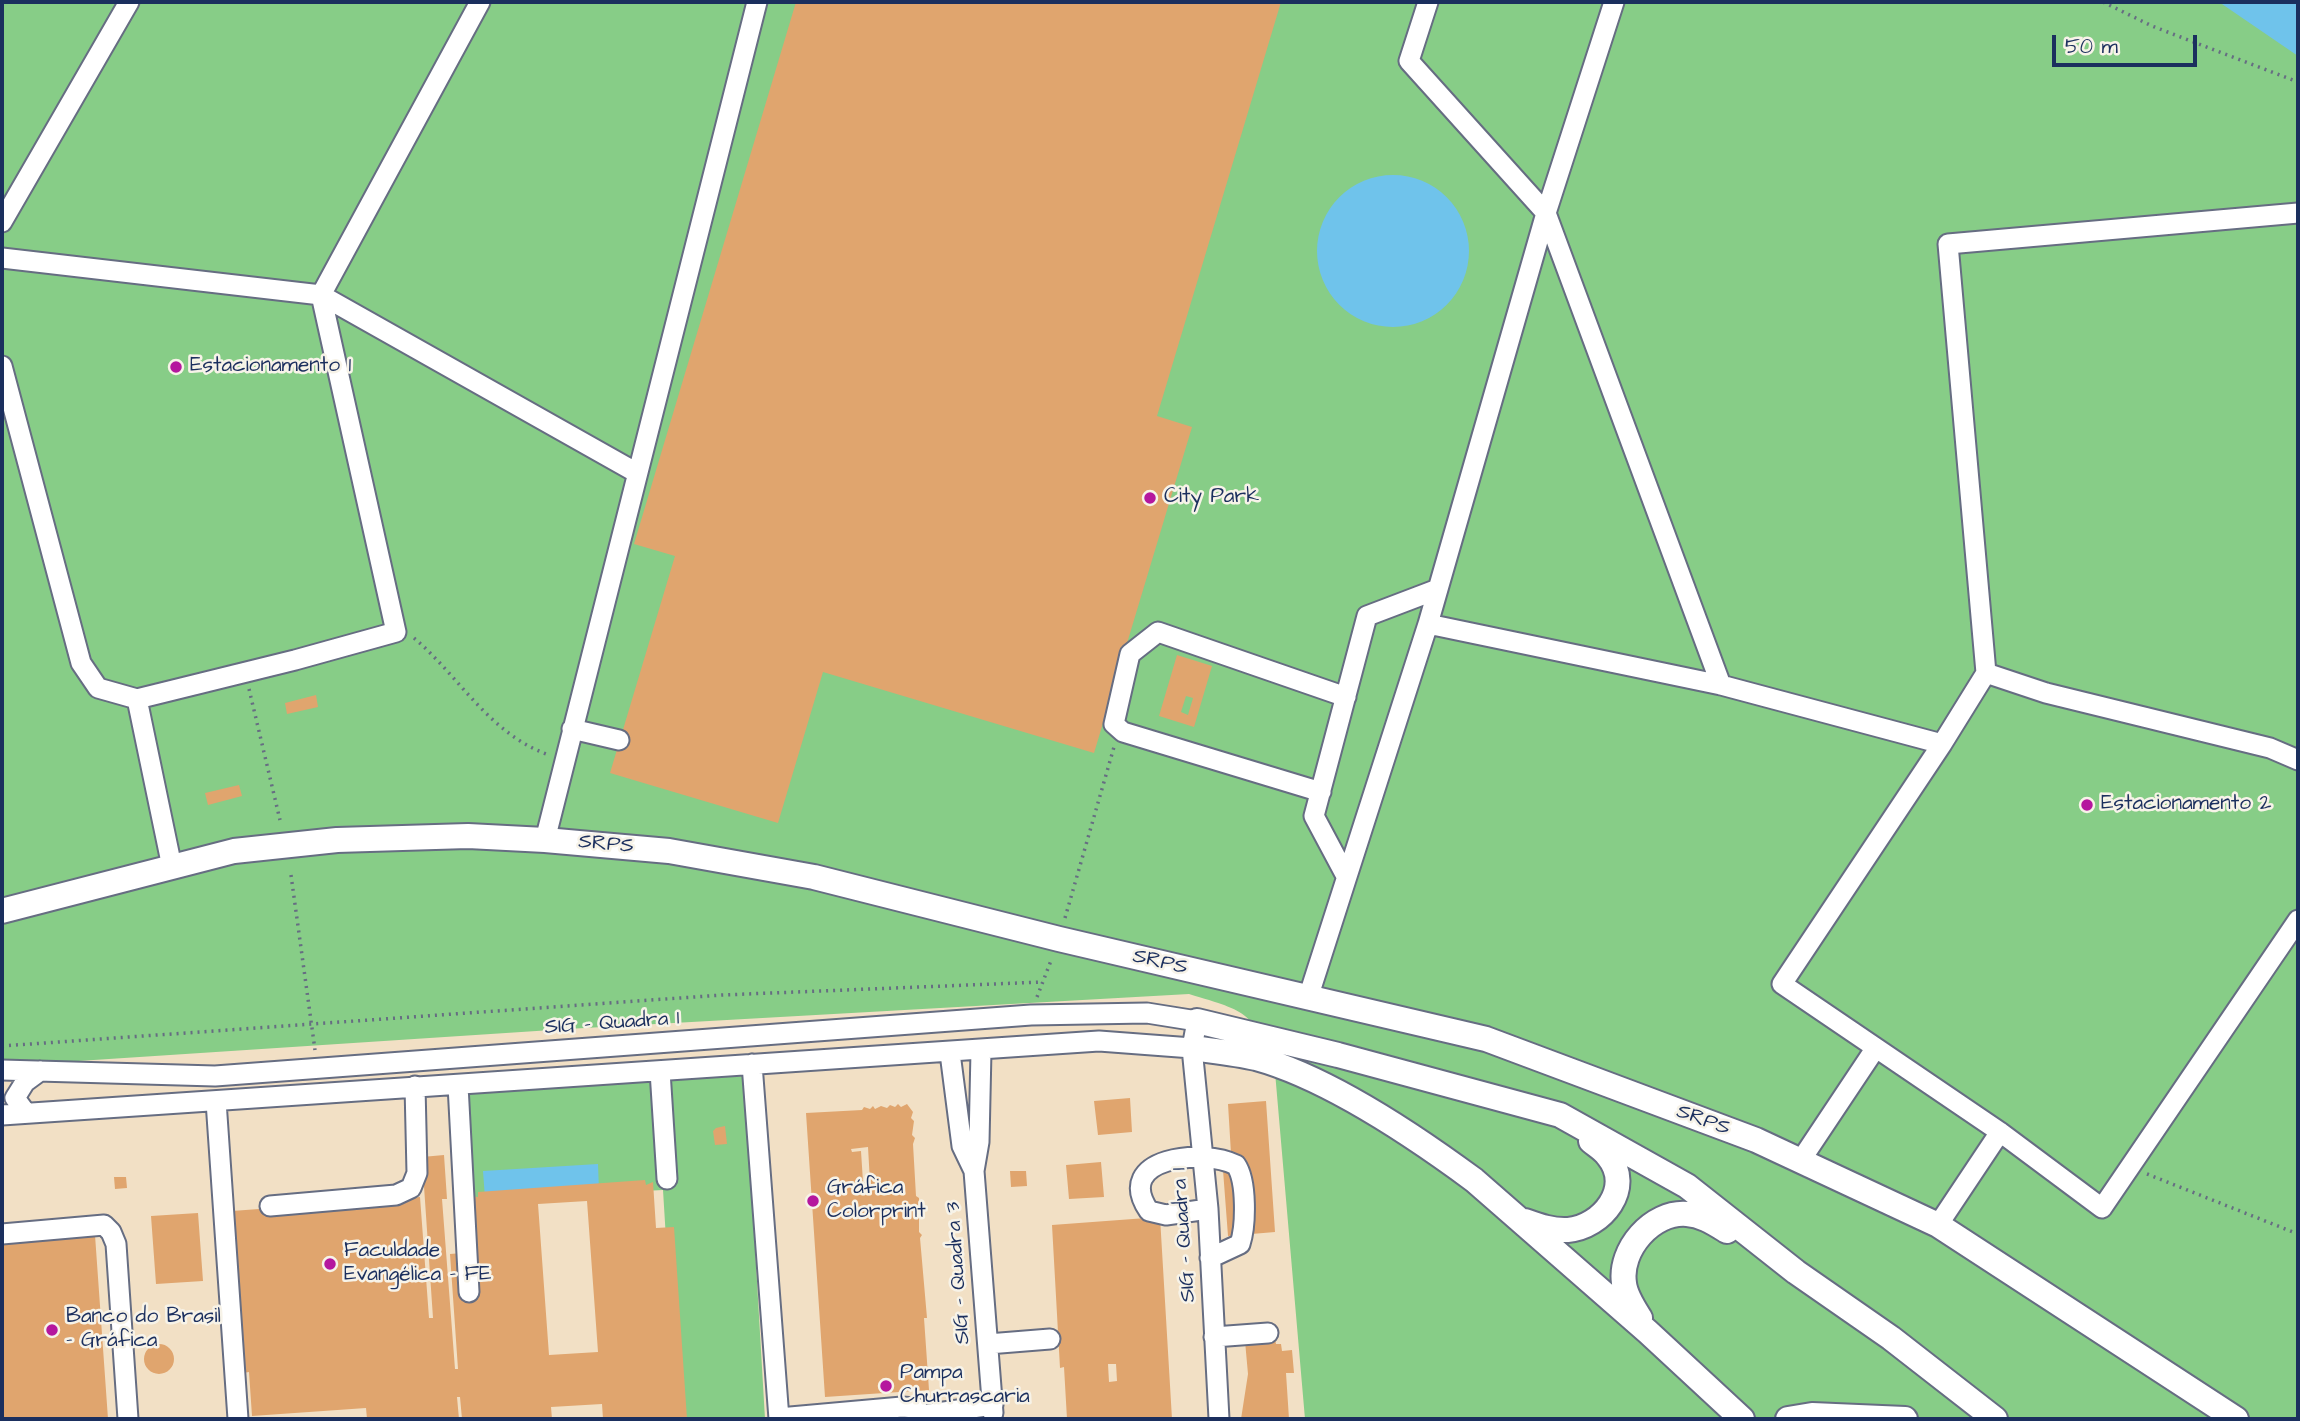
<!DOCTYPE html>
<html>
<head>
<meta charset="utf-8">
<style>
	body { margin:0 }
	#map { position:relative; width:2300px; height:1421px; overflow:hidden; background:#f2e0c5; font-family:"Architects Daughter",sans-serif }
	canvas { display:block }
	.frame { position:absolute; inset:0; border:4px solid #1b2f5e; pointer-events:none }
	.scale { position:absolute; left:2052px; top:35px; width:145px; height:32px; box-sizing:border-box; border:4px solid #1b2f5e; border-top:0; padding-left:9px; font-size:21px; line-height:24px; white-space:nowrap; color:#1b2f5e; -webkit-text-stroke:5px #f7f3e8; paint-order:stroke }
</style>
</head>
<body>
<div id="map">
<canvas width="2300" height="1421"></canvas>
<div class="frame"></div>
<div class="scale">50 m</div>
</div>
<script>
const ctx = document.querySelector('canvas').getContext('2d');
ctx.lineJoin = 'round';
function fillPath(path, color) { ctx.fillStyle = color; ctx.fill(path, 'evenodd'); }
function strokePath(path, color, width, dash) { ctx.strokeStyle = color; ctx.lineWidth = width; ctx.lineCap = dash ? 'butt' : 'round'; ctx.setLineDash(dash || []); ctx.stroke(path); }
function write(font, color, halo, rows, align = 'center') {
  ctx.font = font + ' "Architects Daughter",sans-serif'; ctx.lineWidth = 5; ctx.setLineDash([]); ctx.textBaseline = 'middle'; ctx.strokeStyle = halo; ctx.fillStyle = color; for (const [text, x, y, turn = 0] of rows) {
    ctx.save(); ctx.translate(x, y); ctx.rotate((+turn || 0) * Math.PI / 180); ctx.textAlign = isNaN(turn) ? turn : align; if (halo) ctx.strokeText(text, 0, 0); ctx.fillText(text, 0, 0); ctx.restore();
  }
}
fillPath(new Path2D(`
	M 2,2 L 2298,2 L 2298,1419 L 1305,1419 L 1275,1072 C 1254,1012 1249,1012 1189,994 L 567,1029 L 2,1066 Z
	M 745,1076 L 765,1419 L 677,1419 L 663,1190 L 468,1200 L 462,1091 Z`), '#87cd87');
fillPath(new Path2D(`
	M 2219,2 L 2298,2 L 2298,56 Z
	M1317 251a76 76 0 1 1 152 0a76 76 0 1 1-152 0Z
	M 598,1164 L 599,1191 L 485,1198 L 483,1171 Z`), '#6fc3eb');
fillPath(new Path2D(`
	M 796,2 L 1281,2 L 1157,416 L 1192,427 L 1094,753 L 823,672 L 778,823 L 610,773 L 675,556 L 634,544 Z
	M 1177,655 L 1212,666 L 1194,727 L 1159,716 ZM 1186,696 L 1193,698 L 1188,715 L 1181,712 Z
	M 316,695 L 318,707 L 287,714 L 285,703 Z
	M 239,785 L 242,796 L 208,805 L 205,793 Z
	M 1130,1098 L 1132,1132 L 1098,1135 L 1094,1101 Z
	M 1266,1101 L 1275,1232 L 1228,1236 L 1223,1170 L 1232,1170 L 1228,1104 Z
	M 898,1104 L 901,1107 L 907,1104 L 913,1112 L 911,1118 L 914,1121 L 912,1135 L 915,1138 L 913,1144 L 916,1196 L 919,1198 L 919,1232 L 922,1235 L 920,1238 L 927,1318 L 924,1318 L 929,1390 L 825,1397 L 806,1113 L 862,1110 L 864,1107 L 870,1109 L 873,1106 L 875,1109 L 881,1106 L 887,1108 L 890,1105 L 895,1107 ZM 868,1147 L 870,1182 L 863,1182 L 861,1151 L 852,1152 L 851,1149 Z
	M 725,1126 L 727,1144 L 715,1145 L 713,1131 L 716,1128 Z
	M 444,1155 L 447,1199 L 442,1199 L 455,1369 L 458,1369 L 450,1254 L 474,1252 L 470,1196 L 478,1197 L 478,1192 L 645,1180 L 646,1185 L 653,1182 L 656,1228 L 674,1227 L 687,1419 L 603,1419 L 602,1404 L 551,1407 L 552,1419 L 462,1419 L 460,1397 L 457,1397 L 459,1419 L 367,1419 L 366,1408 L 252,1416 L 249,1372 L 243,1373 L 232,1211 L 420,1197 L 429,1318 L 433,1318 L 422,1157 ZM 587,1201 L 598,1352 L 549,1355 L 538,1204 Z
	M 1101,1162 L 1104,1197 L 1069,1199 L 1066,1165 Z
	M 1010,1171 L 1026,1171 L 1027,1186 L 1011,1187 Z
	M 114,1177 L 126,1177 L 127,1188 L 115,1189 Z
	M 198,1213 L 203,1281 L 156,1284 L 151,1216 Z
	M 1160,1217 L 1172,1419 L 1067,1419 L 1064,1367 L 1060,1368 L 1052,1225 ZM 1108,1364 L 1116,1364 L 1117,1381 L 1109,1382 Z
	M 95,1235 L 108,1419 L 2,1419 L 2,1241 Z
	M 1275,1339 L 1276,1344 L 1281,1344 L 1282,1351 L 1292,1350 L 1294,1373 L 1286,1373 L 1289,1419 L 1241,1419 L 1248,1374 L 1245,1341 Z
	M144 1359a15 15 0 1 1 30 0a15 15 0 1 1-30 0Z`), '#e0a56e');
const minor = new Path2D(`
	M 1428,2 L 1409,61 L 1546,213 L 1721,685
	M 2298,213 L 1948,244 L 1986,673 L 1942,744 L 1782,984 L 2000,1132 L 2102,1208 L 2298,920
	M 2,222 L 129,2
	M 2,258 L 321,295 L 637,473
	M 2,366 L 81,663 L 98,688 L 137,699 L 295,660 L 396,632 L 321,295 L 480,2
	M 1428,624 L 1546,213 L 1614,2
	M 1986,673 L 2046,693 L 2270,748 L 2298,760
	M 137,699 L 172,867
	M 572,729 L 619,740
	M 1321,792 L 1123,732 L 1114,724 L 1130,654 L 1158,632 L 1346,697
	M 545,840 L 757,2
	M 1346,876 L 1314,816 L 1367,616 L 1438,589
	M 1308,998 L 1428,624 L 1721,685 L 1942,744
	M 981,1051 L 979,1142 L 974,1171 L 993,1413
	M 950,1053 L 962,1146 L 974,1171
	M 752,1064 L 779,1419
	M 2,1070 L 215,1076 L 1031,1015 L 1147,1013 L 1197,1021 L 1192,1048 L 1208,1209 L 1219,1419
	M 660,1071 L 667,1179
	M 458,1085 L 469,1292
	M 216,1101 L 238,1419
	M 26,1113 L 15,1098 L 25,1082 L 40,1071
	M 2,1115 L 1099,1041 L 1192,1048
	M 1801,1160 L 1875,1049
	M 270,1206 L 396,1195 L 411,1188 L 417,1173 L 415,1086
	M 1208,1209 L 1166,1215 L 1149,1211 C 1112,1157 1204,1148 1236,1165 C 1247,1181 1246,1226 1240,1244 L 1210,1258
	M 1938,1225 L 2000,1132
	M 2,1234 L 104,1225 L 111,1232 L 116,1244 L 128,1419
	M 1214,1337 L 1268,1333
	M 988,1344 L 1050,1339
	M 779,1418 L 902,1407 L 916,1408 L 923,1415 L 993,1405`);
const major = new Path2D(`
	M 2,911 L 234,851 L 337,840 L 468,836 L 545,840 L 669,851 L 814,877 L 1059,939 L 1486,1039 L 1756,1140 L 1938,1225 L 2236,1419
	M 1197,1021 L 1338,1055 L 1560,1115 L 1687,1186 L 1796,1272 L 1891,1338 L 1995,1419
	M 1192,1048 C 1213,1051 1235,1053 1256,1058 C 1329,1078 1413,1135 1474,1180 L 1648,1332 L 1742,1419
	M 1525,1221 C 1539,1226 1553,1231 1568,1230 C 1602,1227 1634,1188 1608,1156 C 1604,1150 1597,1146 1591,1141
	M 1640,1318 C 1633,1307 1625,1295 1624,1283 C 1619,1250 1652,1211 1687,1214 C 1702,1215 1714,1223 1727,1231
	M 1788,1419 L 1812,1415 L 1905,1419`);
strokePath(minor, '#666d82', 23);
strokePath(major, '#666d82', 28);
strokePath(new Path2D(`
	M 2103,2 L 2152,26 L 2298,82
	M 414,638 C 460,677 489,734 549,755
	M 249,689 L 280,820
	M 291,875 L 315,1050
	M 1065,918 L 1114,747
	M 1037,997 L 1052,958
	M 2,1046 L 722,995 L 1043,982
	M 2147,1174 L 2298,1234`), '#666d82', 3.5, [2, 5]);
strokePath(minor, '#fff', 19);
strokePath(major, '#fff', 24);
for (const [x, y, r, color] of [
	[176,367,7,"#b5179e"],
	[1150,498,7,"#b5179e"],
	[2087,805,7,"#b5179e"],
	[813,1201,7,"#b5179e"],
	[330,1264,7,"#b5179e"],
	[52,1330,7,"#b5179e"],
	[886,1386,7,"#b5179e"]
]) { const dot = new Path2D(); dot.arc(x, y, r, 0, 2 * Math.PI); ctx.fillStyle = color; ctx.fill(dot); strokePath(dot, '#f7f3e8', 2.5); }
write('21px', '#1b2f5e', '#f7f3e8', [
	["Estacionamento 1",190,367],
	["City Park",1164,498],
	["Estacionamento 2",2101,805],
	["Gráfica",827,1189],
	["Colorprint",827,1213],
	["Faculdade",344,1252],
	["Evangélica - FE",344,1276],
	["Banco do Brasil",66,1318],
	["- Gráfica",66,1342],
	["Pampa",900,1374],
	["Churrascaria",900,1398]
], 'left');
write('21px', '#1b2f5e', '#f7f3e8', [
	["SRPS",606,845,5],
	["SRPS",1160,963,13],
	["SIG - Quadra 1",612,1024,-4],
	["SRPS",1703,1121,20],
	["SIG - Quadra 1",1185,1235,-94],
	["SIG - Quadra 3",959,1273,-94]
]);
</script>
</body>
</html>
